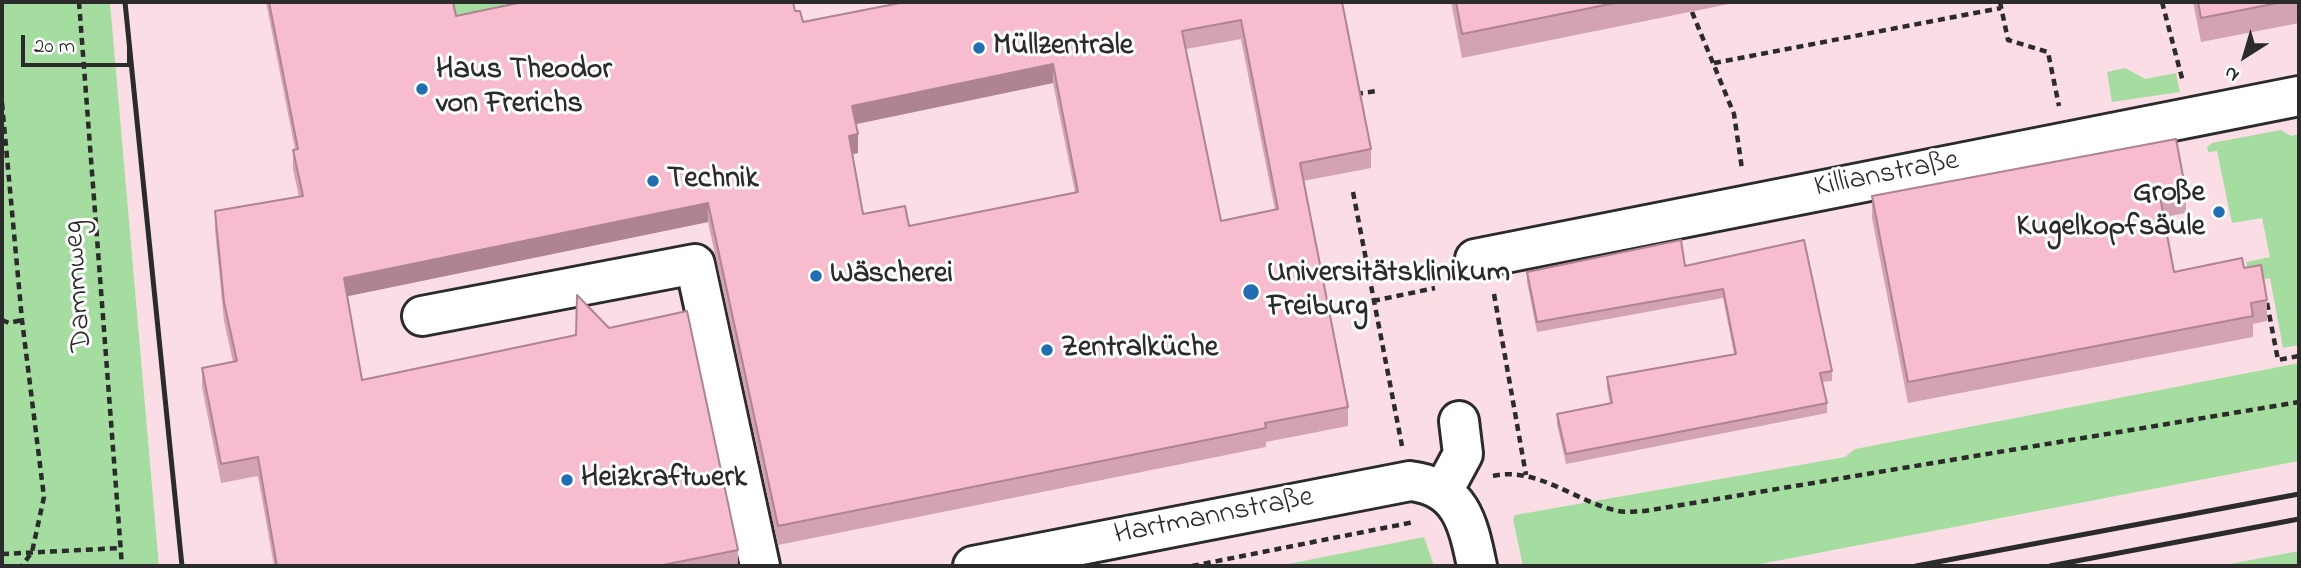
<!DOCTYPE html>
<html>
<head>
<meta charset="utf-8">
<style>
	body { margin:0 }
	#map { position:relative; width:2301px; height:568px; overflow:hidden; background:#fdebf0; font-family:"Indie Flower",sans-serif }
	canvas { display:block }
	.frame { position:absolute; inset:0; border:4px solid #2b2b2b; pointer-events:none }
	.north { position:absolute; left:2210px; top:21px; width:70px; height:70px; -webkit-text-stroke:5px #fff; paint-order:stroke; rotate:217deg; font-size:19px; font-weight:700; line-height:28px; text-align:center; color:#2b2b2b }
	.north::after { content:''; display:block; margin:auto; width:24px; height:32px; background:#2b2b2b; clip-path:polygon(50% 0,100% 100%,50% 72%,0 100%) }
	.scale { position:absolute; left:21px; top:35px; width:110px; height:32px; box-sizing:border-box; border:4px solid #2b2b2b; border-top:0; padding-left:9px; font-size:21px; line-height:24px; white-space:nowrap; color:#2b2b2b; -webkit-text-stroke:5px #fff; paint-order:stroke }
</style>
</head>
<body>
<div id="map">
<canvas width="2301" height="568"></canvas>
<div class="frame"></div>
<div class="north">N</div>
<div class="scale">20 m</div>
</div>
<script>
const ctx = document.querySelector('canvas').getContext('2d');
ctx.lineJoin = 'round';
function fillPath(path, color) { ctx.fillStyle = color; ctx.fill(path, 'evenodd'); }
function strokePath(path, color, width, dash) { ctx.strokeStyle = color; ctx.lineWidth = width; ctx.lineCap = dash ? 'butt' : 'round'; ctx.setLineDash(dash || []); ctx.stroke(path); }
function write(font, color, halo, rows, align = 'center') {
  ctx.font = font + ' "Indie Flower",sans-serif'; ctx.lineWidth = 6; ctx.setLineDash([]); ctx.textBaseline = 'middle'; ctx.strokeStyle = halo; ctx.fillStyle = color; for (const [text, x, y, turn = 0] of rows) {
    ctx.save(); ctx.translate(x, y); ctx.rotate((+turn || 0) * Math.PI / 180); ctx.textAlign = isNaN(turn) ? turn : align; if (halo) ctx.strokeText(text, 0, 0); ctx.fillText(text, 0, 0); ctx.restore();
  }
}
fillPath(new Path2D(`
	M 110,2 L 2299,2 L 2299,363 L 1855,449 L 1845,457 L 1516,515 L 1513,520 L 1523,566 L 1434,566 L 1423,538 L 1278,566 L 159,566 Z
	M 2299,461 L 2299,551 L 2218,566 L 1750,566 Z`), '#fbdde6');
fillPath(new Path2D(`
	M 2,2 L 110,2 L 159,566 L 2,566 Z
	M 449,2 L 511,2 L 518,35 L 468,64 Z
	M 2125,68 L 2145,79 L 2176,73 L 2180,92 L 2112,102 L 2107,72 Z
	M 2281,130 L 2291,136 L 2299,134 L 2299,345 L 2283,348 L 2270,278 L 2250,281 L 2246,262 L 2270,257 L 2262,218 L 2232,223 L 2217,151 L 2208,152 L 2207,147 L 2212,143 Z
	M 2299,363 L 2299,461 L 1750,566 L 1523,566 L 1513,520 L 1515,515 L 1845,457 L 1855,449 Z
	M 1424,537 L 1434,566 L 1278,566 Z
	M 2299,551 L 2299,566 L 2218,566 Z`), '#a5dca0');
const minor = new Path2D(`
	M 1475,259 L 2299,96
	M 422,316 L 695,264 L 760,566
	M 1443,491 L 1463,454 L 1459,421
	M 973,566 L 1410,481 C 1461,487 1468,523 1477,566`);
strokePath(minor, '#2b2b2b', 44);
strokePath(new Path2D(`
	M 79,2 L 122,566
	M 2000,2 L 2008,40 L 2048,52 L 2059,106
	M 2162,2 L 2183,82
	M 1692,12 L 1734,114 L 1742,169
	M 1714,63 L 2001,8
	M 1356,94 L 1376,91
	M 2,103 L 22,320 L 44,497 L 32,552 L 22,566
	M 1353,192 L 1402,446
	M 1494,294 L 1526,475
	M 1373,301 L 1435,288
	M 2267,303 L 2278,360 L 2299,356
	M 2,320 L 9,323 L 22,320
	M 1493,476 C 1537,466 1576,502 1618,511 C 1626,513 1636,511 1645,511 L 2299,402
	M 2,554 L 121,548
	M 1192,566 L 1414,522`), '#2b2b2b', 4.5, [7, 5]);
strokePath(minor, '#fff', 38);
strokePath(new Path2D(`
	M 125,2 L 182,566
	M 1916,566 L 2299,494
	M 2050,566 L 2299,519`), '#2b2b2b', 5);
fillPath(new Path2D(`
	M 266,2 L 453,2 L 456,16 L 795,11 L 803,22 L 1342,2 L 1371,149 L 1371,168 L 1303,181 L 1348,407 L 1348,426 L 1266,442 L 1266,447 L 778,545 L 708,222 L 347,296 L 362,380 L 738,550 L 738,566 L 274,566 L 258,476 L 221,483 L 202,387 L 202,368 L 233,362 L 224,321 L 215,230 L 215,211 L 299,197 L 293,169 L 293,150 L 295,149 ZM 1241,39 L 1275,210 L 1221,221 L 1186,49 ZM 1053,83 L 1075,192 L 909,226 L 863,214 L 853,154 L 858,153 L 855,124 Z
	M 1451,2 L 1739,2 L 1462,58 Z
	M 2193,2 L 2299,2 L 2299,23 L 2201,42 Z
	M 2186,192 L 2186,213 L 2164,217 L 2174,272 L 2244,268 L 2267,300 L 2267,321 L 2253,324 L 2253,337 L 1908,403 L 1872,218 L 1872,196 Z
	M 1804,240 L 1832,371 L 1832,381 L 1822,382 L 1827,403 L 1827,413 L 1566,464 L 1557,424 L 1557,414 L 1610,404 L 1607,387 L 1607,377 L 1734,354 L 1723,298 L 1537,332 L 1527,282 L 1527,272 L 1685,266 Z`), '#d4a3b1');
fillPath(new Path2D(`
	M 1053,64 L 1053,83 L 852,125 L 852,106 Z
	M 858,134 L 858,153 L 849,155 L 849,136 Z
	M 708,203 L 708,222 L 344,297 L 344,278 Z`), '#ad8490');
const building = new Path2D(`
	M 269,2 L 453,2 L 456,16 L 523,2 L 793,2 L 795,11 L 800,11 L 803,22 L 905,2 L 1342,2 L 1371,149 L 1300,163 L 1348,407 L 1265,423 L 1266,428 L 778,526 L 708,203 L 344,278 L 362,380 L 576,335 L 577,295 L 609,328 L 687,311 L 738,550 L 658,566 L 277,566 L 258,457 L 221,464 L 202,368 L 237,361 L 224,302 L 215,211 L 303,196 L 293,150 L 298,149 ZM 1241,20 L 1278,209 L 1221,221 L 1182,31 ZM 1053,64 L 1078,192 L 909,226 L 905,206 L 863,214 L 849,136 L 858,134 L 852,106 Z
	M 1456,2 L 1620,2 L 1462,34 Z
	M 2198,2 L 2283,2 L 2201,18 Z
	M 2176,139 L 2186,192 L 2160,197 L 2174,272 L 2242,258 L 2244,268 L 2261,265 L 2267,300 L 2251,303 L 2253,316 L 1908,382 L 1872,196 Z
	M 1681,240 L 1685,266 L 1804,240 L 1832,371 L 1820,373 L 1827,403 L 1566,454 L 1557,414 L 1612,403 L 1607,377 L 1736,354 L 1723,289 L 1537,322 L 1527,272 Z`);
fillPath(building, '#f7bdce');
strokePath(building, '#ad8490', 2);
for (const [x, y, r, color] of [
	[979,48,7,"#1f6fb2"],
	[422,89,7,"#1f6fb2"],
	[653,181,7,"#1f6fb2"],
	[2219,212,7,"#1f6fb2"],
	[816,276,7,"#1f6fb2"],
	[1251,292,9,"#1f6fb2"],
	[1047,350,7,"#1f6fb2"],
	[567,480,7,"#1f6fb2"]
]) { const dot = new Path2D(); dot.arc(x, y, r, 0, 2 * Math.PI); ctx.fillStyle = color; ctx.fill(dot); strokePath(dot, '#fff', 2.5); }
write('bold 30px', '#2b2b2b', '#fff', [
	["Müllzentrale",993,48],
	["Haus Theodor",436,72],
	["von Frerichs",436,106],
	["Technik",667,181],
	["Große",2205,195,"right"],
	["Kugelkopfsäule",2205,229,"right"],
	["Universitätsklinikum",1267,275],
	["Freiburg",1267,309],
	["Wäscherei",830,276],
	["Zentralküche",1061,350],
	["Heizkraftwerk",581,480]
], 'left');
write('30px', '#2b2b2b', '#fff', [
	["Killianstraße",1887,176,-11],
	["Dammweg",80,286,-94],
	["Hartmannstraße",1214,518,-11]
]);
</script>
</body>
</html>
